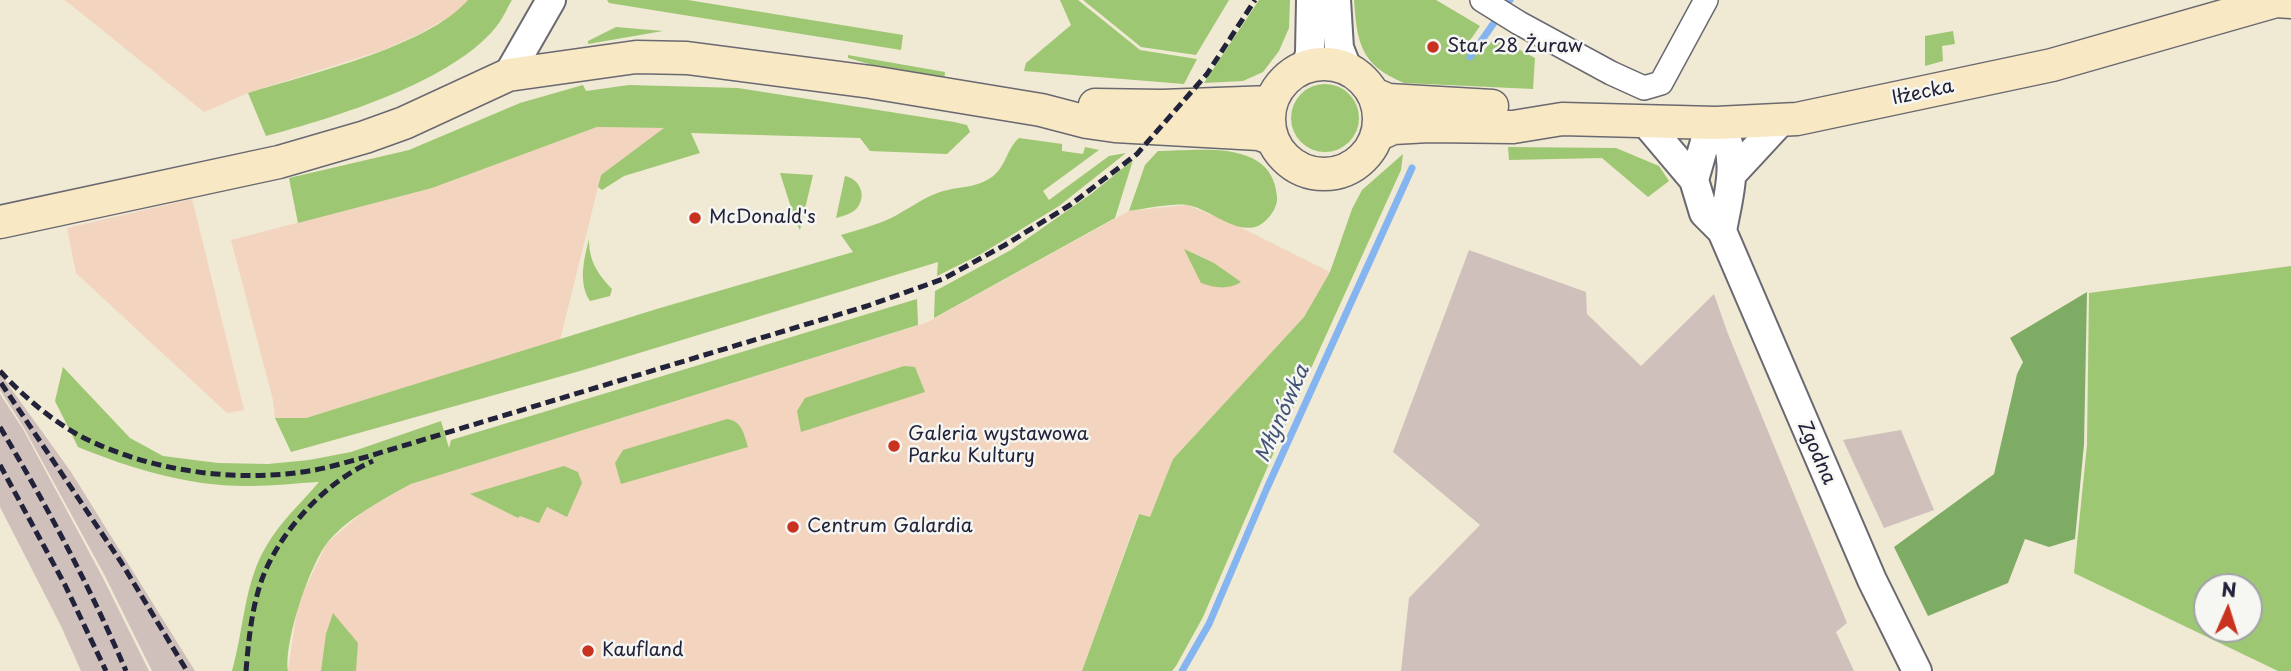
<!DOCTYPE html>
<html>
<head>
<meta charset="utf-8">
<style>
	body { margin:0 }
	#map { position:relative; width:2291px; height:671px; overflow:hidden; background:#f0e9d3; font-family:"Playpen Sans",sans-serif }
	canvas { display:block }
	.north { position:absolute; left:2193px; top:573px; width:70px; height:70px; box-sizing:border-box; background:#f6f6f2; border:2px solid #a1a1a9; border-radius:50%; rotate:3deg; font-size:19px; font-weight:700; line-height:28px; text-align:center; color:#22223b }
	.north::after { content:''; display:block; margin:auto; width:24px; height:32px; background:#c8321e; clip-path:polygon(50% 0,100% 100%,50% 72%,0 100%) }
</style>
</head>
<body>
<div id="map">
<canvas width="2291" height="671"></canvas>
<div class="north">N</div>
</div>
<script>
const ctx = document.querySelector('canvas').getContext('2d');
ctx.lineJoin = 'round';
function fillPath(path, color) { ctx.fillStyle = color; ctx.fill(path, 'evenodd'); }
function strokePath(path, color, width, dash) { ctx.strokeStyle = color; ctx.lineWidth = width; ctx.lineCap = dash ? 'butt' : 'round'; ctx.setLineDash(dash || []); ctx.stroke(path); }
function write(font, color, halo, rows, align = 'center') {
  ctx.font = font + ' "Playpen Sans",sans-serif'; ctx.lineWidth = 5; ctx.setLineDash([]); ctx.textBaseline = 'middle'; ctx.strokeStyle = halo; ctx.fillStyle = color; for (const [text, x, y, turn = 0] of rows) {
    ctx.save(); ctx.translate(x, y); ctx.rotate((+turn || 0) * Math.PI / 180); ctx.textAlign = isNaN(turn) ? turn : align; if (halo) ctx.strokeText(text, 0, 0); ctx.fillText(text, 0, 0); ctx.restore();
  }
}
fillPath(new Path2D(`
	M 65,0 L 468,0 L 457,12 L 419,34 L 383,50 L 248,93 L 204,112 Z
	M 597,127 L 665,128 L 601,175 L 560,340 L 306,418 L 275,418 L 273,400 L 231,240 L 432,188 Z
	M 192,199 L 244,410 L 227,413 L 76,273 L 67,228 Z
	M 1187,205 L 1236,225 L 1330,272 L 1304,317 L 1173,459 L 1150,518 L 1138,514 L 1082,671 L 288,671 L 298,603 L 327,543 L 364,511 L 411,484 L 926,323 L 1129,211 Z`), '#f3d4bf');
fillPath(new Path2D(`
	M 1469,250 L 1586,292 L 1587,314 L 1641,366 L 1714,294 L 1728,334 L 1847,623 L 1836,632 L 1854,671 L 1401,671 L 1409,598 L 1480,525 L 1393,452 Z
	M 0,373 L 71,472 L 195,671 L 152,671 L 105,576 L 24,428 L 0,390 Z
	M 0,394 L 23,429 L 102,576 L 149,671 L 81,671 L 61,626 L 0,507 Z
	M 1901,430 L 1934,510 L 1884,528 L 1843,440 Z`), '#cfc0bb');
fillPath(new Path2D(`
	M 468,0 L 512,0 C 507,8 504,16 499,23 C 457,81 333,118 266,136 L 248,93 C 309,74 427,47 468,0 Z
	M 607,0 L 688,0 L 903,35 L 901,50 L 609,3 Z
	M 1060,0 L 1078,0 L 1140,50 L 1197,59 L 1184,84 L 1024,71 L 1026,63 L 1071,25 Z
	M 1083,0 L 1229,0 L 1196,55 L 1141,47 Z
	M 1259,0 L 1290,0 L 1289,28 L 1279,51 L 1263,72 L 1243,81 L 1204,83 Z
	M 1354,0 L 1436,0 L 1480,26 L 1464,49 L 1484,50 L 1496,37 L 1535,58 L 1533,89 L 1404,83 C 1361,65 1357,44 1354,0 Z
	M 616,27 L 663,31 L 588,44 L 588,41 Z
	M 1953,31 L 1955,44 L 1942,46 L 1943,61 L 1925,66 L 1925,36 Z
	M 848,55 L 945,72 L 944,82 L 917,78 L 848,58 Z
	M1291 118a34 34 0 1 1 68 0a34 34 0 1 1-68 0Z
	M 583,85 L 586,91 L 629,85 L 738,88 L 954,122 L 967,125 L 970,132 L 947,154 L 870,151 L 860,138 L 691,133 L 700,153 L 624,176 L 602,190 L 598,187 L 601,175 L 664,128 L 597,127 L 432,188 L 298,223 L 289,178 L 409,150 L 520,103 Z
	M 1019,138 L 1062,144 L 1062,151 L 1083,154 L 1085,147 L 1099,150 L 1043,191 L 1049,200 L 1109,156 L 1126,153 L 1059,206 L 981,254 L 937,276 L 938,262 L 580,371 L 291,452 L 275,418 L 306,418 L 660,308 L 853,252 L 841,235 C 854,231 869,227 882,222 C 903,214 919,199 940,192 C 958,186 975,189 992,177 C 1006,167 1007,148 1019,138 Z
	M 1508,147 L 1616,148 L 1659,166 L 1669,181 L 1648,197 L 1602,158 L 1509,160 Z
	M 1158,151 C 1199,151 1273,138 1277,197 C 1278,208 1268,221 1258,226 C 1235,235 1209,208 1187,205 C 1174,203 1143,209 1129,211 L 1145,165 Z
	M 1403,154 L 1401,170 L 1293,408 L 1203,617 L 1176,666 L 1172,671 L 1082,671 L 1139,514 L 1150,517 L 1173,459 L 1304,317 L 1330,272 L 1352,209 L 1362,190 Z
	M 1133,160 L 1115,218 L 934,318 L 935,291 L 1011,250 L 1091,194 Z
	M 780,173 L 813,175 L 800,230 L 796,223 Z
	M 845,176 C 860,179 867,196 857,208 C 852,214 843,216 836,218 Z
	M 589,239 C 589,261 597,273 612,289 L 610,296 L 590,301 C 578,283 584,259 589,239 Z
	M 1184,249 L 1214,263 L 1241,282 C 1228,290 1215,288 1201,283 Z
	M 2291,266 L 2291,671 L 2278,671 L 2074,573 L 2087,445 L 2089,293 ZM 2249,587 L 2249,629 L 2207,629 L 2207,587 Z
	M 917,299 L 918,325 L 411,484 C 384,499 347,518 327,543 C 309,567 284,641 288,671 L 232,671 C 244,630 244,582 267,545 C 281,521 302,502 319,482 C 296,483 273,486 250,486 C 191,487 132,469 78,447 L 55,401 L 63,367 L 130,438 L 163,456 L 218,463 L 268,464 L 309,460 L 351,452 L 441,421 L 449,448 L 451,440 Z
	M 904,366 L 915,367 L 925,392 L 801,432 L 797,411 L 805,398 Z
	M 727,419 C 742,421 744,434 748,447 L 621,484 L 615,463 L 623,450 Z
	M 564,466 L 578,472 L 582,483 L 567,517 L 547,507 L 539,523 L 520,516 L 518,518 L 470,494 Z
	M 333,613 L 358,643 L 356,671 L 321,671 L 326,634 Z`), '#9ec773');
fillPath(new Path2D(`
	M 2087,292 L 2084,444 L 2075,539 L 2049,547 L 2025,539 L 2008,583 L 1928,616 L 1894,547 L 1994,474 L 2017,374 L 2023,362 L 2010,338 Z`), '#7eac65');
strokePath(new Path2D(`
	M 1470,57 L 1510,0
	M 1182,671 L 1209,624 L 1267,488 L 1412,168`), '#85b5f0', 7);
const minor = new Path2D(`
	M 1482,0 L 1519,23 L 1611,73 L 1644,88 L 1661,83 L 1706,0`);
const tertiary = new Path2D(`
	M 1336,0 L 1339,48 L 1347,68
	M 1306,67 L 1310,53 L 1311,0
	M 508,75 L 551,0
	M 1645,122 L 1694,180 L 1704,213 L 1722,231 L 1872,580 L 1917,671
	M 1732,174 L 1782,120
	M 1694,180 L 1706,138 L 1716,123 C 1743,152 1728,196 1722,231`);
const secondary = new Path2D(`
	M1269 119a55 55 0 1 1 110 0a55 55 0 1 1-110 0Z
	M 1374,94 L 1388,100 L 1492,106
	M 1095,105 L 1162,106 L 1271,102
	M 1377,135 L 1393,128 L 1429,126 L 1513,127 L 1562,119 L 1716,123 L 1797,119 L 2052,65 L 2276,1 L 2291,2
	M 0,222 L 279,162 L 365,137 L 404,123 L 508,75 L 636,57 L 687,58 L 871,82 L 1041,110 L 1087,122 L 1115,126 L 1259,134 L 1270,138`);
strokePath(minor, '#6a6870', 26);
strokePath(tertiary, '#6a6870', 32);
strokePath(secondary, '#6a6870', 35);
strokePath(minor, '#fff', 23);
strokePath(tertiary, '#fff', 28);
strokePath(secondary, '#f8e8c3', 32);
strokePath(new Path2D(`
	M 0,371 C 23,396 53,422 84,438 C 151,471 235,483 309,471 C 328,468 347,462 366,457 L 867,306 L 943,279 L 1005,245 L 1070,205 L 1137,154 L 1207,74 L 1255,0
	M 1,383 L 121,562 L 187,671
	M 0,427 C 47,506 90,587 126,671
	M 0,465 L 65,585 L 106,671
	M 246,671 C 249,635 253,593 270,561 C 291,520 331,479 373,461`), '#22223b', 5, [10, 5]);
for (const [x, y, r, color] of [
	[1433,47,7,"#c8321e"],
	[695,218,7,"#c8321e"],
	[894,446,7,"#c8321e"],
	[793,527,7,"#c8321e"],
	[588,651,7,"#c8321e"]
]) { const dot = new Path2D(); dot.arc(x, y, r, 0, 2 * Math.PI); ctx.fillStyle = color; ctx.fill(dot); strokePath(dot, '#f6f6f2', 2.5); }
write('19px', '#22223b', '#f6f6f2', [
	["Star 28 Żuraw",1447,47],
	["McDonald's",709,218],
	["Galeria wystawowa",908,435],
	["Parku Kultury",908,457],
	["Centrum Galardia",807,527],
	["Kaufland",602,651]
], 'left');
write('19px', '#22223b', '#f6f6f2', [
	["Iłżecka",1923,93,-12],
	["Zgodna",1816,453,66]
]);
write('italic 21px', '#45557a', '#f6f6f2', [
	["Młynówka",1283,414,-66]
]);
</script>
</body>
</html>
